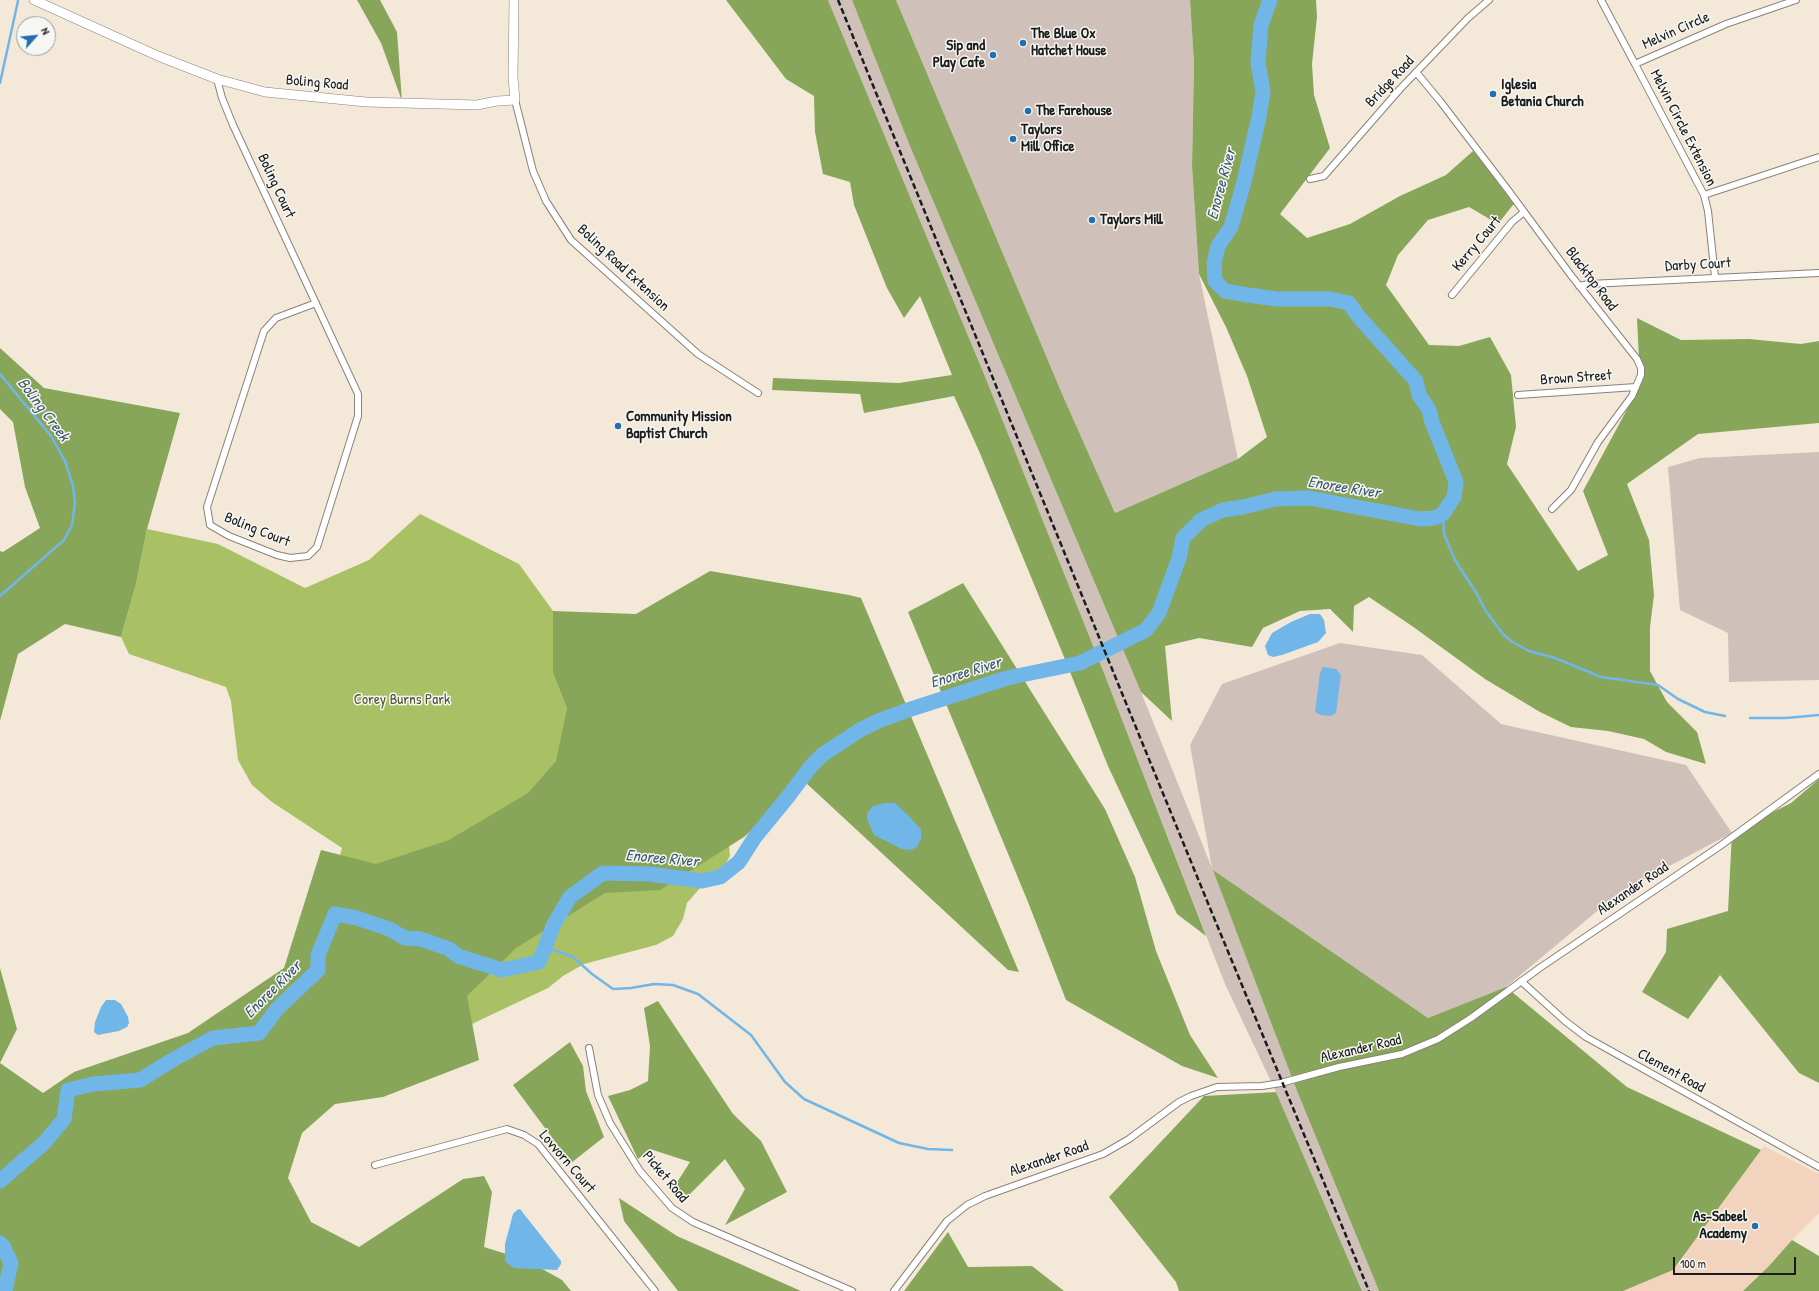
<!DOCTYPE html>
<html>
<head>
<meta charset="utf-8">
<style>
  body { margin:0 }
  #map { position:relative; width:1819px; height:1291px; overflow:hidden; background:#f4e9d8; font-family:"Patrick Hand",sans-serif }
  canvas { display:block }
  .north { position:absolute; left:16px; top:16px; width:40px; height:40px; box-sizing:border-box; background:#f6f6f2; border:1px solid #9f9f9c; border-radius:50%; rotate:63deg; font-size:11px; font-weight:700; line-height:16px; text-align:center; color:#1c1c1c }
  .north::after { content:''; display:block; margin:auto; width:14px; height:18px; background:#1f6fb2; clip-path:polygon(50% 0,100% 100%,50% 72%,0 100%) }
  .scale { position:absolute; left:1673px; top:1257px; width:123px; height:18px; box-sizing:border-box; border:2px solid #1c1c1c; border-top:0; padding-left:5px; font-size:12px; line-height:14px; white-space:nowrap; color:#1c1c1c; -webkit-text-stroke:3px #f6f6f2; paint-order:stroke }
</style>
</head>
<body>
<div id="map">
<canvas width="1819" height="1291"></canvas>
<div class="north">N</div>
<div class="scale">100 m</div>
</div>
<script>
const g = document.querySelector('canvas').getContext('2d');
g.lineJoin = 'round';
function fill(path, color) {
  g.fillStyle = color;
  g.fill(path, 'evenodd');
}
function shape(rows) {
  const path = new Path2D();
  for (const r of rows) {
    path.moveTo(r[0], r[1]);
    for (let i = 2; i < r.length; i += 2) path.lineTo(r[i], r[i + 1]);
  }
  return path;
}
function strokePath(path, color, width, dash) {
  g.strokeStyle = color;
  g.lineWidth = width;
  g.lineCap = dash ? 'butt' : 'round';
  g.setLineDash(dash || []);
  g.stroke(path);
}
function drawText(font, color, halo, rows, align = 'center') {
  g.font = font + ' "Patrick Hand",sans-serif';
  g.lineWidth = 3;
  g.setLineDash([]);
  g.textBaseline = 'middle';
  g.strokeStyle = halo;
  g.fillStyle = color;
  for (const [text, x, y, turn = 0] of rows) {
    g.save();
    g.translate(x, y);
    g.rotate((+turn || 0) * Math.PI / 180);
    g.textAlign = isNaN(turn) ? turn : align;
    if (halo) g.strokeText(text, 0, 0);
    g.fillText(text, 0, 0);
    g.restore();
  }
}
const built = shape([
  [1764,1146,1819,1174,1819,1213,1792,1240,1769,1266,1743,1291,1623,1291,1673,1270]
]);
const industrial = shape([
  [828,0,852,0,909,144,1141,692,1212,868,1190,745,1222,684,1340,643,1422,655,1501,724,1686,765,1732,833,1620,892,1506,987,1428,1018,1214,871,1297,1091,1379,1291,1362,1291,1276,1092,1225,984,1104,673,984,374],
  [896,0,1190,0,1194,64,1192,166,1199,274,1238,459,1115,513,1063,396],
  [1819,452,1819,680,1729,682,1728,633,1680,610,1668,467,1700,458]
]);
const green = shape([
  [420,514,519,564,553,611,553,673,567,709,787,798,778,809,744,825,728,837,730,856,719,875,700,888,687,903,683,919,673,936,656,945,584,964,563,976,548,988,476,1022,414,1058,0,1291,0,1229,247,1033,323,918,342,848,272,802,252,785,238,760,231,701,226,687,129,654,121,637,136,584,147,529,218,544,305,588,369,560]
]);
const forest = shape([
  [357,0,380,0,397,32,402,101,381,43],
  [726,0,828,0,984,374,1104,673,1206,936,1177,914,1108,766,1062,652,979,451,954,396,864,413,860,394,772,390,773,378,899,383,952,375,920,296,904,318,887,288,854,205,850,182,823,174,815,132,814,96,786,79],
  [852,0,896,0,1063,396,1115,513,1238,459,1267,437,1247,376,1226,327,1199,274,1192,166,1194,64,1190,0,1316,0,1317,17,1312,64,1314,95,1330,148,1280,214,1307,238,1350,224,1400,196,1446,175,1473,151,1516,201,1498,224,1469,207,1428,220,1398,255,1386,285,1429,345,1459,346,1490,337,1511,375,1516,427,1507,464,1578,571,1608,555,1583,491,1643,380,1639,360,1637,318,1681,340,1749,339,1801,344,1819,341,1819,423,1698,434,1627,484,1649,540,1654,595,1650,627,1650,671,1667,702,1697,732,1706,764,1666,752,1644,739,1608,731,1571,727,1540,712,1485,679,1412,626,1369,597,1354,606,1353,632,1330,609,1300,611,1263,628,1252,647,1199,638,1165,646,1172,721,1141,692,909,144],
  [0,348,44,388,180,413,147,529,136,584,121,637,65,624,18,654,0,721,0,551,3,552,40,528,25,487,13,422,0,409],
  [710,571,849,595,861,598,1019,972,1008,970,805,782,744,837,660,890,605,893,516,948,467,996,479,1060,383,1097,335,1104,302,1133,288,1178,311,1222,359,1247,463,1179,484,1176,492,1192,484,1247,526,1260,562,1280,571,1291,0,1291,0,968,17,1029,0,1063,43,1093,74,1072,188,1033,284,968,321,850,376,864,449,840,528,793,556,761,567,709,553,673,553,611,636,614],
  [963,583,1105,809,1135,877,1156,951,1190,1035,1218,1078,1182,1066,1066,1000,1028,902,908,612],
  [1819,779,1819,1083,1799,1073,1720,975,1688,1019,1642,992,1666,952,1667,929,1728,911,1732,833,1791,803],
  [1213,870,1428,1018,1506,987,1627,1087,1761,1150,1673,1270,1623,1291,1379,1291,1297,1091],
  [658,1001,733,1114,761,1141,787,1192,725,1225,745,1189,725,1159,688,1196,674,1187,690,1162,650,1149,638,1159,608,1096,630,1090,648,1081,650,1046,644,1008],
  [570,1042,583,1066,586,1091,604,1137,571,1163,513,1085],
  [1276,1092,1362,1291,1179,1291,1176,1282,1109,1197,1204,1096],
  [619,1198,677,1236,801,1291,678,1291,624,1221],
  [948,1232,968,1267,1032,1266,1064,1291,904,1291],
  [1792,1240,1819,1256,1819,1291,1743,1291,1769,1266]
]);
const water = shape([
  [1310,614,1320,614,1324,620,1326,633,1318,642,1282,655,1273,657,1268,655,1265,646,1272,633,1291,622],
  [1323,667,1336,669,1341,675,1336,713,1331,716,1321,715,1315,712,1320,673],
  [886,803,895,803,911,818,921,830,921,839,917,847,911,850,902,849,874,835,867,819,867,813,873,806],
  [106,1000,115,1000,121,1004,128,1017,129,1023,127,1027,119,1031,98,1035,94,1032,95,1022,101,1007],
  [520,1209,561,1261,561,1264,557,1270,514,1268,507,1263,505,1260,505,1244,513,1214,517,1210]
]);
const stream = shape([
  [0,83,18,1],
  [0,374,51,436,65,461,73,486,75,502,72,525,64,540,0,596],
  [1443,514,1444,534,1455,560,1477,594,1485,610,1503,634,1511,641,1529,651,1555,658,1601,677,1658,685,1678,699,1705,712,1725,716],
  [1750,718,1786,718,1819,715],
  [545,947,573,957,592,974,613,989,631,988,654,984,673,985,698,994,751,1035,785,1082,804,1099,899,1143,928,1149,952,1150]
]);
const river = shape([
  [0,1181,44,1143,64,1119,68,1090,93,1084,140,1080,174,1059,213,1038,259,1033,277,1009,318,970,318,955,335,914,357,918,389,929,405,938,421,939,449,949,458,956,502,970,539,962,554,924,570,897,603,873,649,874,702,881,720,877,739,862,755,837,787,798,811,766,822,755,860,730,878,721,908,710,1007,678,1080,663,1146,630,1159,613,1179,558,1183,538,1201,520,1223,510,1243,507,1275,499,1309,498,1420,519,1434,518,1443,514,1454,497,1456,482,1432,422,1429,410,1419,395,1416,381,1358,316,1349,303,1330,299,1277,299,1248,295,1225,291,1215,281,1214,264,1218,246,1231,227,1244,182,1259,117,1263,92,1258,63,1261,25,1270,0],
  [0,1243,3,1246,11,1263,5,1291]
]);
const street = shape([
  [1601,0,1635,64,1726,24,1796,0],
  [1635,64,1704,195,1708,211,1715,277],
  [1416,72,1440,101,1508,190,1570,274,1637,359,1641,368,1641,375,1632,396,1598,442,1571,490,1552,509],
  [217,79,222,98,233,125,358,394,358,416,317,547,308,556,290,558,277,555,229,536,210,525,207,507,264,331,276,318,316,303],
  [515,100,533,171,546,201,571,240,698,354,758,393],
  [1310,179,1324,176,1400,89,1468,18,1489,0],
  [1704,195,1819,157],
  [1579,286,1589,284,1819,273],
  [1452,295,1512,222,1524,212],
  [1518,395,1636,387],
  [1521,981,1565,1021,1586,1037,1819,1167],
  [589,1048,598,1095,610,1123,640,1171,672,1208,693,1222,852,1291],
  [375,1165,507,1129,524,1135,538,1144,655,1291],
  [894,1291,947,1221,967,1205,985,1196,1103,1154,1129,1139,1179,1102,1191,1096,1217,1087,1262,1086,1281,1083,1339,1067,1402,1054,1438,1039,1471,1018,1541,967,1720,846,1819,774]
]);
const secondary = shape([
  [34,0,158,56,217,79,265,92,366,102,477,105,497,101,515,100,513,78,514,0]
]);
const rail = shape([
  [838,0,1212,913,1369,1291]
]);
const markers = [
  [1023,43,4,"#1f6fb2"],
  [993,55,4,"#1f6fb2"],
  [1493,94,4,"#1f6fb2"],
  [1028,111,4,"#1f6fb2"],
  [1013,139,4,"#1f6fb2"],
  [1092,220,4,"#1f6fb2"],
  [618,426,4,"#1f6fb2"],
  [1755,1226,4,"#1f6fb2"]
];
const streetNames = [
  ["Melvin Circle",1676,31,-24],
  ["Bridge Road",1390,82,-47],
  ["Boling Road",317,83,5],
  ["Melvin Circle Extension",1683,128,63],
  ["Boling Court",276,186,65],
  ["Kerry Court",1477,244,-50],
  ["Darby Court",1698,265,-3],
  ["Boling Road Extension",623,268,43],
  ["Blacktop Road",1591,279,53],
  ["Brown Street",1576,378,-4],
  ["Boling Court",257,530,22],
  ["Alexander Road",1633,889,-34],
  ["Alexander Road",1361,1049,-13],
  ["Clement Road",1671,1071,29],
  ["Alexander Road",1049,1159,-19],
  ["Lovvorn Court",567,1162,49],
  ["Picket Road",665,1177,50]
];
const poiNames = [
  ["The Blue Ox",1031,34],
  ["Hatchet House",1031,51],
  ["Sip and",985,46,"right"],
  ["Play Cafe",985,63,"right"],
  ["Iglesia",1501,85],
  ["Betania Church",1501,102],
  ["The Farehouse",1036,111],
  ["Taylors",1021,130],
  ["Mill Office",1021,147],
  ["Taylors Mill",1100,220],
  ["Community Mission",626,417],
  ["Baptist Church",626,434],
  ["As-Sabeel",1747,1217,"right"],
  ["Academy",1747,1234,"right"]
];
const parkNames = [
  ["Corey Burns Park",402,700]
];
const waterNames = [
  ["Enoree River",1222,184,-75],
  ["Boling Creek",43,410,53],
  ["Enoree River",1344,488,9],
  ["Enoree River",966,673,-17],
  ["Enoree River",662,859,5],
  ["Enoree River",273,990,-45]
];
fill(built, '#f2d4be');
fill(industrial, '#cfc0ba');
fill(green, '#aac065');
fill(forest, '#87a65a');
fill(water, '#71b6e8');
strokePath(stream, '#71b6e8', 2.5);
strokePath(river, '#71b6e8', 15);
strokePath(street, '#88827a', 8);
strokePath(secondary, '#88827a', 10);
strokePath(street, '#fff', 6);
strokePath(secondary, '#fff', 9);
strokePath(rail, '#1c1c1c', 2.5, [6, 3]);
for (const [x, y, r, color] of markers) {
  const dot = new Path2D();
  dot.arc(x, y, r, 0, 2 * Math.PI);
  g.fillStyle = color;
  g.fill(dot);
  strokePath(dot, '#f6f6f2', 1.5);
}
drawText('15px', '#1c1c1c', '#f6f6f2', streetNames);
drawText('bold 15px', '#1c1c1c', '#f6f6f2', poiNames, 'left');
drawText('15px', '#4e5536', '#f6f6f2', parkNames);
drawText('italic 16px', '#3e5a6e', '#f6f6f2', waterNames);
</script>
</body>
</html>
